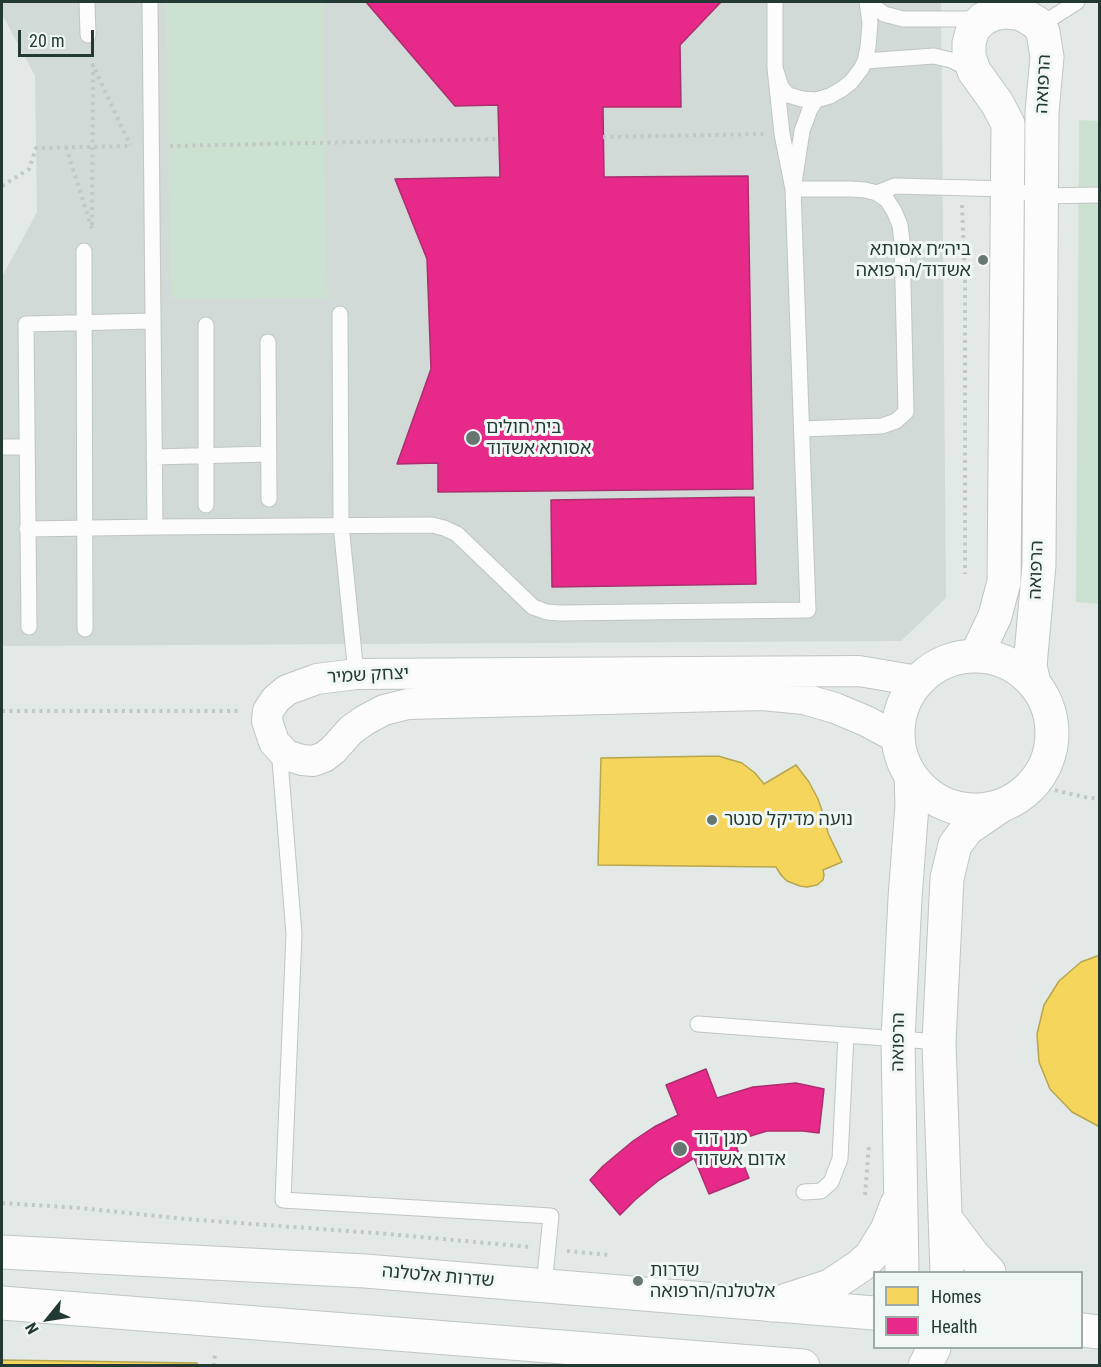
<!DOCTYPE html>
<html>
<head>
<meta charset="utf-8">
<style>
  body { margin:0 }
  #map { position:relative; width:1101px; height:1367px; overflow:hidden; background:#e3e9e6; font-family:"Roboto Condensed",sans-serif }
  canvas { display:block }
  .frame { position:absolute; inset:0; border:3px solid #223a33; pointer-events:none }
  .legend { position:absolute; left:873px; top:1271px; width:210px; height:78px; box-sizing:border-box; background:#f1f7f4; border:2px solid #9eaba7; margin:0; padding:8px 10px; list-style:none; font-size:18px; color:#223a33 }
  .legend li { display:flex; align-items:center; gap:12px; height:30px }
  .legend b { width:30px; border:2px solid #9eaba7 }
  .north { position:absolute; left:18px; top:1289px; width:60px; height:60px; -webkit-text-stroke:4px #f1f7f4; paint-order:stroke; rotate:240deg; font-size:16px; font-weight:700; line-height:24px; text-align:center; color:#223a33 }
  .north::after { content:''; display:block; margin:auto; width:21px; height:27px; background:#223a33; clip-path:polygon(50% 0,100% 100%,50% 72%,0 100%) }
  .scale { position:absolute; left:18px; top:30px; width:76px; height:27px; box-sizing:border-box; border:3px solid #223a33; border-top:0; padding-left:8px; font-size:18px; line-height:21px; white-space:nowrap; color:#223a33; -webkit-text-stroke:4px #f1f7f4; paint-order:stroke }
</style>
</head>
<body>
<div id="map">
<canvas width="1101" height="1367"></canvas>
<div class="frame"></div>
<ul class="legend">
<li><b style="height:16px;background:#f6d55c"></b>Homes</li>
<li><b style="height:16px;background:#e7298a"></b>Health</li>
</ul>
<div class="north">N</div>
<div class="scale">20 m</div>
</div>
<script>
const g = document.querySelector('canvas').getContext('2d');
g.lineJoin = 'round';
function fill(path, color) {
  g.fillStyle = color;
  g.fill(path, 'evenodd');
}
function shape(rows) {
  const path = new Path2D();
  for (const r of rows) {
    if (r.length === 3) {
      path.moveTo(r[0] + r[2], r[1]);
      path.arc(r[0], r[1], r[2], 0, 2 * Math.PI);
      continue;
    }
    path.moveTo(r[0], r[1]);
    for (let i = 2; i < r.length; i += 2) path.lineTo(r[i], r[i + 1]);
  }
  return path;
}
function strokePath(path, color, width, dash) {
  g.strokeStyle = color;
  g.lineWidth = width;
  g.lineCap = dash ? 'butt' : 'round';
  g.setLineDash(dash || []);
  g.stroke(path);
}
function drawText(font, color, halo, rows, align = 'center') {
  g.font = font + ' "Roboto Condensed","Noto Sans Hebrew",sans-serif';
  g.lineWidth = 6;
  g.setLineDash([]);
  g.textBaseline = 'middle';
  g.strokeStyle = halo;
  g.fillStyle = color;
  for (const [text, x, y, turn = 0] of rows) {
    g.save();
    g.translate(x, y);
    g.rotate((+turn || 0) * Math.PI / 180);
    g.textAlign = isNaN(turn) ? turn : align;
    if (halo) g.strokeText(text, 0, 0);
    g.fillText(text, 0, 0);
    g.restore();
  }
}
const built = shape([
  [2,2,941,2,946,598,901,641,2,646,2,277,37,212,35,76,2,14]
]);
const green = shape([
  [166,2,323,2,327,298,171,299],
  [1079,120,1099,121,1099,604,1076,602]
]);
const homes = shape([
  [718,756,742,763,755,773,764,784,796,765,809,782,818,799,824,816,828,833,842,862,823,870,824,875,823,880,817,885,807,887,800,886,787,881,781,875,776,867,598,865,601,758,718,756],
  [1100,955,1100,1127,1072,1112,1050,1089,1039,1062,1037,1034,1044,1005,1059,981,1081,962,1100,955],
  [2,1360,197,1363,197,1366,2,1366,2,1360]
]);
const health = shape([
  [366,2,721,2,680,45,681,107,603,107,604,177,748,176,753,489,438,492,438,463,397,464,431,369,427,259,395,179,500,177,498,105,455,106,366,2],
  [754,497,756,584,552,587,551,500,754,497],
  [706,1069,717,1098,753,1087,796,1083,824,1089,819,1133,803,1131,767,1131,734,1141,749,1178,709,1194,694,1158,659,1180,635,1200,620,1215,590,1180,603,1166,633,1141,654,1127,678,1115,666,1085,706,1069]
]);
const path = shape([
  [603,137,764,134],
  [170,146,499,139],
  [66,147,92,229,93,65,130,145],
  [2,186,29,169,36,148,132,146],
  [962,205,965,280,965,574],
  [2,711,241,711],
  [1033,785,1084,797,1100,799],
  [865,1195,869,1145],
  [2,1203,80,1208,186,1219,388,1234,530,1247],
  [567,1251,609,1255],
  [214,1366,215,1351]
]);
const service = shape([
  [87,2,88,35],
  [150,2,155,527,432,525,444,528,457,534,533,607,547,612,560,613,808,610,793,189,782,134,775,68],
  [775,2,775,68,781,87,788,95,802,99,816,100,830,96,842,89,851,82,861,69,865,61,868,47,870,23,867,2],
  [868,2,884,14,903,19,980,19],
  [1039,26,1077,2],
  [865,61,934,56,951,60,970,69],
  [877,193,895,186,1007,189,1041,196,1100,195],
  [84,251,85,629],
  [340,314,341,525,356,674],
  [206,325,206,505],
  [268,342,269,499],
  [802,429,882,426,896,421,906,412,902,242,900,225,894,211,887,200,877,193,865,190,850,189,793,189,802,131,810,109,816,100],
  [2,447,27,447],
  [154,457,269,454],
  [27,529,155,527],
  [29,627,26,324,153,321],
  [279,748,294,934,283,1200,551,1216,544,1286],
  [698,1024,939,1042],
  [804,1192,821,1191,831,1182,840,1159,846,1035]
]);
const minor = shape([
  [898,738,866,721,835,708,804,699,762,695,408,704,384,710,365,720,351,730,333,750,324,757,313,761,302,760,286,755,274,742,267,721,268,711,276,699,287,690,317,679,356,674,859,671,918,681]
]);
const tertiary = shape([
  [976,656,995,616,1004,582,1008,124,997,103,974,71,969,56,969,43,973,29,983,19,993,14,1004,12,1019,13,1027,17,1037,23,1043,32,1047,57,1042,112,1039,565,1030,666,1034,683],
  [975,733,77],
  [945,1218,973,1255,989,1272],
  [902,1272,898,1039,905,898,912,805,911,776],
  [947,1272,939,1042,947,878,955,845,967,829,999,807],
  [772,1305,830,1286,860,1266,871,1256,887,1230,897,1204],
  [925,1366,934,1348]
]);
const secondary = shape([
  [2,1252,365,1271,874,1313],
  [2,1303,803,1366],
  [1082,1330,1100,1332]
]);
const markers = [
  [983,260,6,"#667772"],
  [473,438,8,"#667772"],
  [712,820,6,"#667772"],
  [680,1149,8,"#667772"],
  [638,1281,6,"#667772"]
];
const streetNames = [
  ["הרפואה",1044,84,-87],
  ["הרפואה",1037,570,-88],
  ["יצחק שמיר",368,676,-3],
  ["הרפואה",899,1042,-89],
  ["שדרות אלטלנה",438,1277,5]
];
const poiNames = [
  ["ביה״ח אסותא",971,250,"right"],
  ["אשדוד/הרפואה",971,271,"right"],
  ["בית חולים",486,428],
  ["אסותא אשדוד",486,449],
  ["נועה מדיקל סנטר",724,820],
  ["מגן דוד",694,1139],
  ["אדום אשדוד",694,1160],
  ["שדרות",650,1271],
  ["אלטלנה/הרפואה",650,1292]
];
fill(built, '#d1dad6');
fill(green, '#cde1d3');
fill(homes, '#f6d55c');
strokePath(homes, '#b6a650', 1.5);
fill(health, '#e7298a');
strokePath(health, '#ac2e70', 1.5);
strokePath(service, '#c0c5c3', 17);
strokePath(minor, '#c0c5c3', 32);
strokePath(tertiary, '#c0c5c3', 35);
strokePath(secondary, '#bfc6c3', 35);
strokePath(path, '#c0c9c5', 4, [3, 4.5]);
strokePath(service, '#fbfcfb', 15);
strokePath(minor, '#fbfcfb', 30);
strokePath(tertiary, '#fbfcfb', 33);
strokePath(secondary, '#fbfcfb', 33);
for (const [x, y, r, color] of markers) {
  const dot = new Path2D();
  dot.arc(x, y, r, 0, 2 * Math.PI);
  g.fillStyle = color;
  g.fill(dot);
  strokePath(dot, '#f1f7f4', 2);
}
drawText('18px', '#223a33', '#f1f7f4', streetNames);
drawText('18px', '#223a33', '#f1f7f4', poiNames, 'left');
</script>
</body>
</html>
